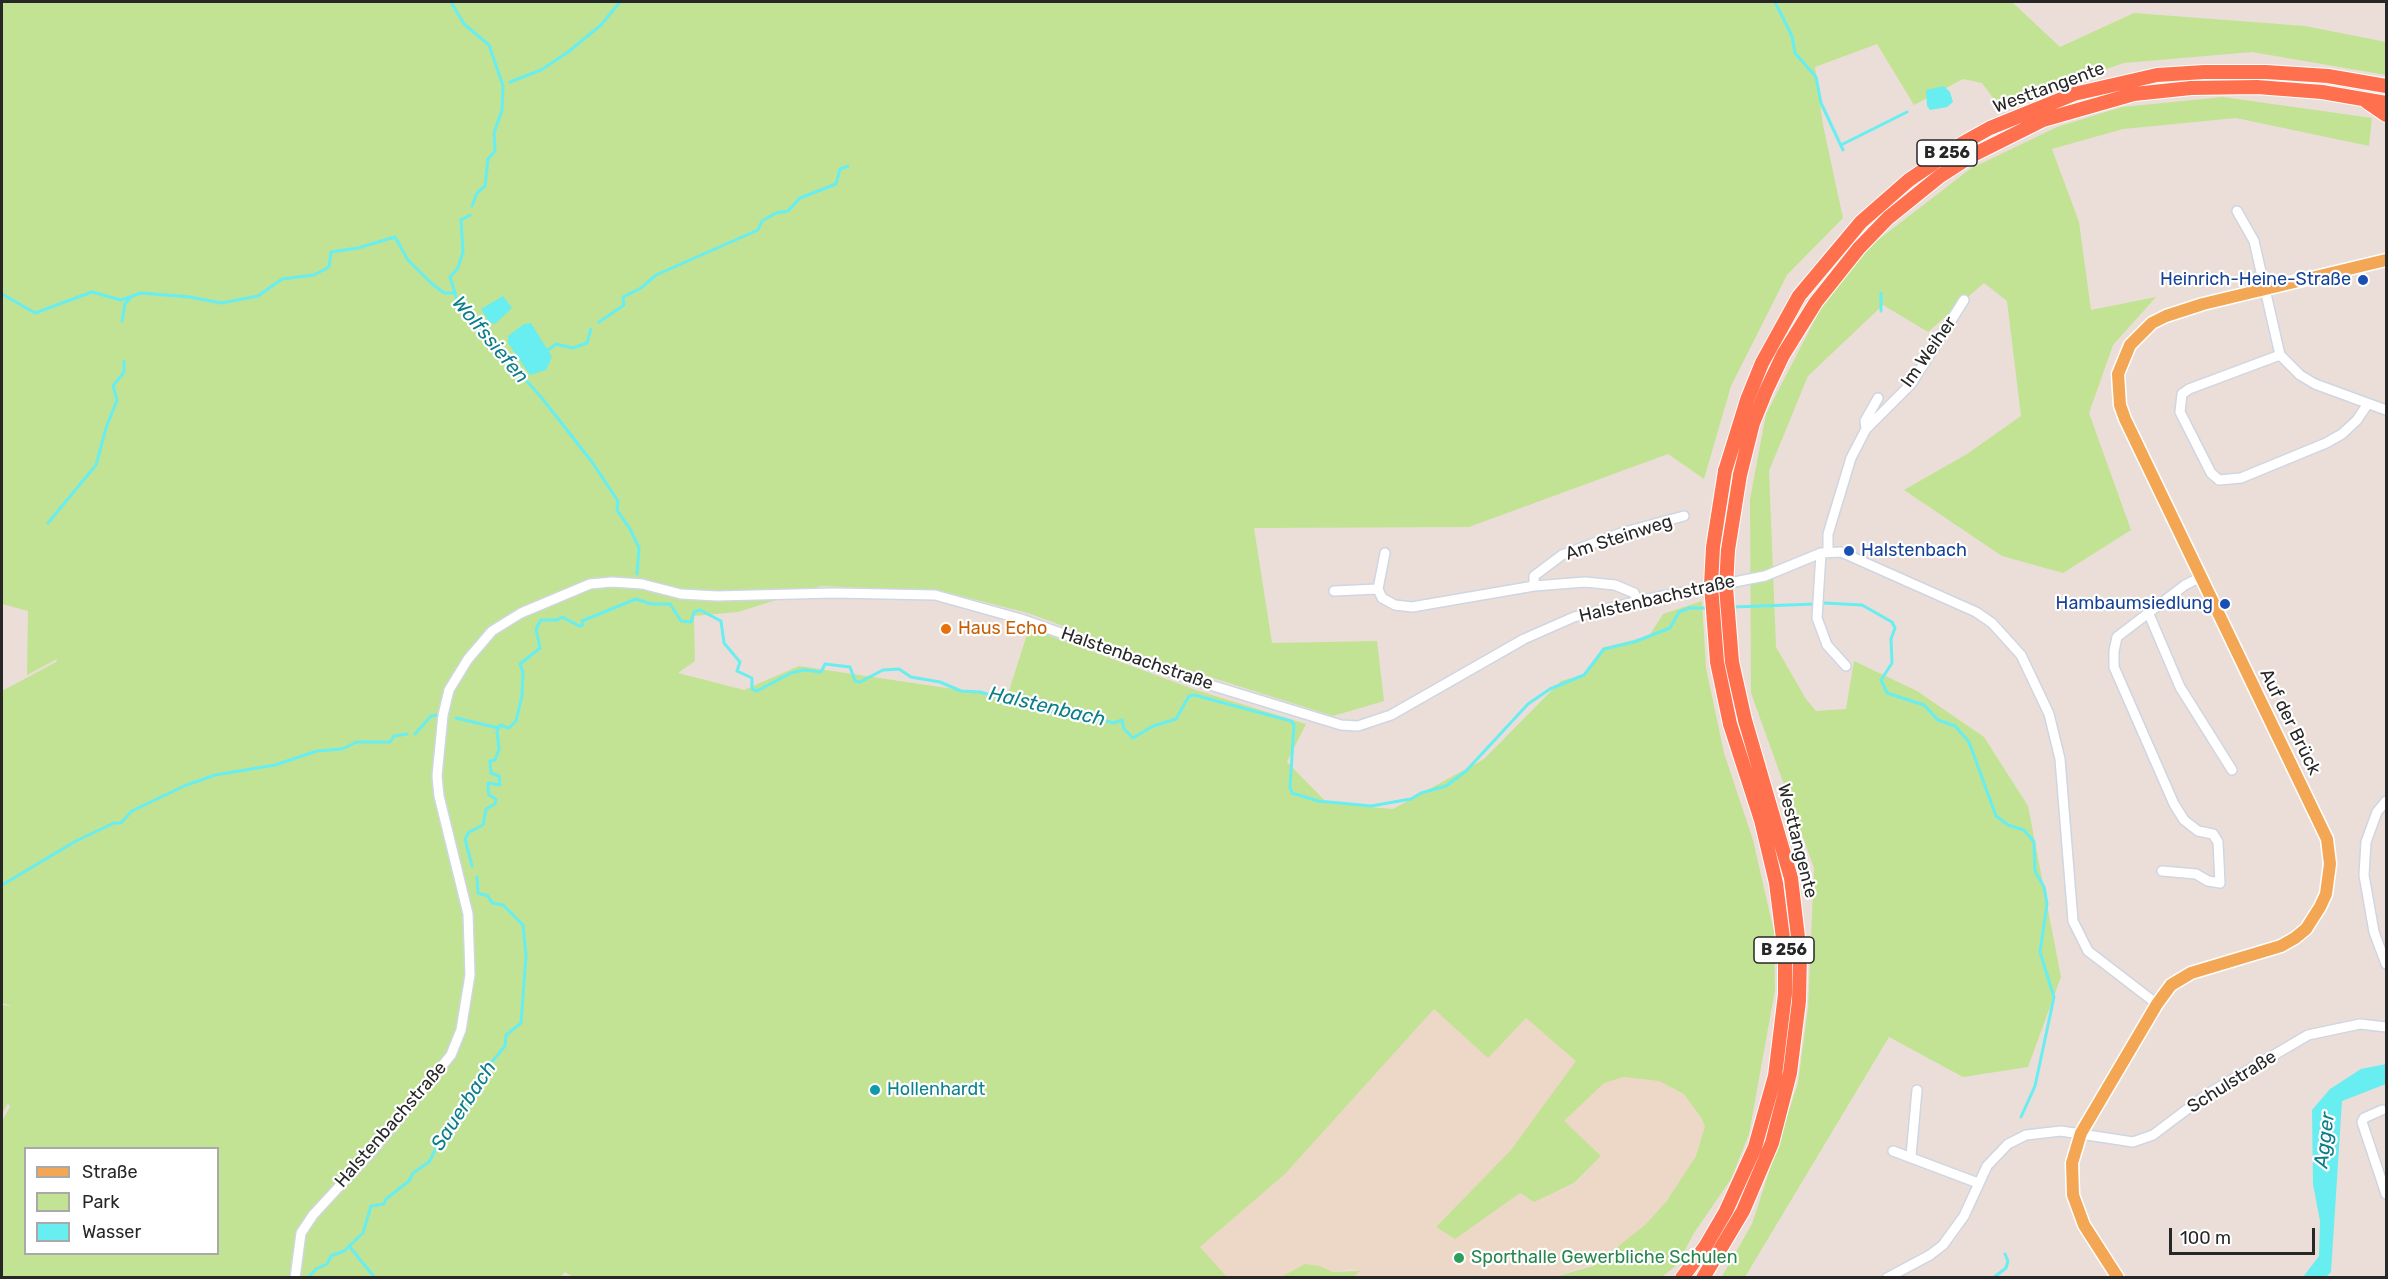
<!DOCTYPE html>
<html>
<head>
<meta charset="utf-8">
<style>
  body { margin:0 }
  #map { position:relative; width:2388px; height:1279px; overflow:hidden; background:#ebded8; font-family:Rubik,sans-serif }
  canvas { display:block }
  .frame { position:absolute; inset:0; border:3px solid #272727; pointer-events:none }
  .legend { position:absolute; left:24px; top:1147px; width:195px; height:108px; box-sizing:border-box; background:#fff; border:2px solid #a9a9a9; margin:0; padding:8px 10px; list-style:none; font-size:18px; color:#272727 }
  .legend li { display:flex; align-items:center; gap:12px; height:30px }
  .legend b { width:30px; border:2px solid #a9a9a9 }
  .scale { position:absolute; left:2169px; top:1228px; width:146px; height:27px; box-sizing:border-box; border:3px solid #272727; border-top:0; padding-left:8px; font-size:18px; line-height:21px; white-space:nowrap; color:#272727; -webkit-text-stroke:4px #fff; paint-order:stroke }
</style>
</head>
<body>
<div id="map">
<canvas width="2388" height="1279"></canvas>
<div class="frame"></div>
<ul class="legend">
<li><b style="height:8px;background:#f3a755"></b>Straße</li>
<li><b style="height:16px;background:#c2e393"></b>Park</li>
<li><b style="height:16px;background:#68edf0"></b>Wasser</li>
</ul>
<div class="scale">100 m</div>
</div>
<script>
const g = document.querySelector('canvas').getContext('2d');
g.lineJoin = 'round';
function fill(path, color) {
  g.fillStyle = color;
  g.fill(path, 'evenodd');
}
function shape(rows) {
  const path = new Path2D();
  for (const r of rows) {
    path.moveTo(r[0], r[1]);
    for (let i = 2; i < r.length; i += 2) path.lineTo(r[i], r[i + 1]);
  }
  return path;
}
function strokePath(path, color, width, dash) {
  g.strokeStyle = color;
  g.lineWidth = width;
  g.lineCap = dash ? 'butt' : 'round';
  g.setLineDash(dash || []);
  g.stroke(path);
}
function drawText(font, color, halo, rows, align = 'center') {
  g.font = font + ' Rubik,sans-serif';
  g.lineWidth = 4.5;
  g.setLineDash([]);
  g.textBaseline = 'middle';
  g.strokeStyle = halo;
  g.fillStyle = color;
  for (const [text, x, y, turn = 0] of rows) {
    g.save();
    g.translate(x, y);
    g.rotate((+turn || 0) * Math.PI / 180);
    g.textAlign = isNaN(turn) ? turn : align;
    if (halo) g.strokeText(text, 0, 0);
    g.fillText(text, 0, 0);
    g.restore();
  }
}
const education = shape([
  [1434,1009,1488,1057,1526,1018,1577,1061,1511,1150,1436,1227,1455,1238,1520,1193,1534,1201,1574,1184,1601,1156,1563,1121,1604,1083,1624,1077,1659,1081,1684,1094,1705,1126,1696,1156,1666,1202,1645,1225,1593,1266,1587,1266,1554,1277,1353,1277,1359,1271,1350,1269,1333,1272,1320,1266,1305,1264,1281,1277,1227,1277,1200,1247,1285,1174]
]);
const green = shape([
  [2,2,2012,2,2060,47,2134,13,2305,26,2386,42,2386,75,2252,52,2124,63,1999,106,1982,83,1963,79,1914,105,1877,44,1815,67,1823,125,1843,218,1787,275,1731,386,1704,479,1668,454,1469,527,1254,528,1272,643,1377,641,1384,701,1333,716,1147,657,1028,613,941,591,821,586,738,612,694,616,695,661,678,673,744,690,799,666,1007,697,1029,628,1196,690,1306,724,1287,762,1327,803,1393,809,1484,759,1561,681,1586,674,1602,648,1649,636,1663,614,1702,601,1706,668,1724,753,1753,840,1774,932,1775,990,1749,1134,1731,1179,1694,1233,1677,1265,1662,1277,1554,1277,1593,1266,1645,1225,1666,1202,1696,1156,1705,1126,1701,1118,1684,1094,1659,1081,1624,1077,1604,1083,1564,1121,1601,1156,1574,1183,1534,1202,1520,1193,1455,1239,1436,1227,1511,1150,1576,1061,1526,1018,1488,1058,1434,1009,1285,1174,1200,1247,1227,1277,574,1278,565,1272,560,1278,2,1277,2,1121,10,1107,8,1103,2,1114,2,1005,12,1006,2,1003,2,691,56,662,57,659,27,675,28,611,2,604],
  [26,1148,218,1148,218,1254,26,1254],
  [2223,97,2372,118,2369,146,2236,118,2123,129,2052,149,2079,222,2091,310,2156,297,2113,345,2089,413,2131,530,2063,573,2002,556,1904,490,1967,454,2021,416,2007,301,1984,283,1928,332,1883,305,1808,376,1769,471,1776,647,1806,699,1816,711,1846,709,1854,661,1917,691,1984,737,2028,806,2061,977,2028,1067,1963,1077,1889,1037,1745,1277,1721,1278,1752,1224,1798,1083,1808,1008,1814,868,1751,693,1750,499,1766,414,1820,310,1865,250,1970,169,2057,127,2122,107],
  [1305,1264,1320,1266,1333,1272,1360,1271,1353,1277,1281,1277]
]);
const water = shape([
  [1944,86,1950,92,1953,102,1947,107,1930,110,1927,106,1926,90],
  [503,296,512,308,495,324,489,322,481,309],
  [531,323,552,357,546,370,530,375,508,343,508,336,524,324],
  [2386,1064,2386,1084,2342,1101,2331,1272,2326,1277,2303,1277,2319,1256,2320,1221,2313,1184,2312,1110,2330,1089,2361,1069]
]);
const stream = shape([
  [451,2,464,24,489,45,503,86,502,110,494,133,495,151,488,159,485,186,477,193,472,206],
  [1775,2,1792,36,1795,53,1816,77,1821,103,1843,150],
  [510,82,541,70,568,52,601,25,620,2],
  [1841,145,1907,112],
  [455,293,450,277,458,268,463,252,461,220,470,215],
  [1881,293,1881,311],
  [2,294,35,313,92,292,121,300,141,293,190,297,221,303,258,296,282,279,314,275,329,267,331,252,358,248,395,237,408,260,430,282,444,293,455,293,457,303,541,397,592,462,618,501,617,510,630,529,639,548,637,574],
  [122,321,125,304,130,298],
  [599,322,624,305,623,297,641,288,656,275,758,230,762,221,776,213,788,211,800,198,836,184,840,169,848,166],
  [548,350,556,344,573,348,587,343,591,329],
  [48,523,96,465,106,428,117,400,113,386,124,372,124,361],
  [636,599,651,604,670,604,681,621,691,622,694,612,700,610,721,621,724,643,740,662,737,671,752,678,752,689,757,691,791,673,804,670,821,672,825,664,850,667,855,681,860,682,883,670,899,669,911,677,940,682,961,691,980,692,1068,716,1084,715,1114,723,1122,720,1124,729,1133,738,1153,726,1176,719,1189,696,1194,695,1291,721,1294,725,1290,787,1292,793,1318,801,1371,806,1411,799,1421,793,1446,786,1466,771,1528,704,1550,689,1584,675,1604,649,1634,642,1670,628,1679,612,1689,608,1708,608],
  [1824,603,1862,605,1892,622,1895,628,1891,639,1892,663,1881,680,1887,693,1924,705,1938,720,1955,726,1969,742,1996,816,2008,825,2024,830,2034,842,2035,871,2044,887,2047,904,2040,952,2054,997,2035,1086,2021,1117],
  [1733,607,1816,604],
  [456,718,498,728],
  [415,734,431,716,438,715],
  [472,866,465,839,469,832,483,825,486,809,495,804,496,799,489,795,488,787,488,783,500,785,499,776,491,773,490,761,495,760,499,749,497,731,500,725,509,728,516,721,522,696,523,672,520,664,540,648,536,629,541,620,557,620,562,617,579,626,583,625,582,621,636,599],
  [2,885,76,841,114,823,121,823,132,811,184,786,215,775,275,765,317,751,342,749,357,742,390,742,394,736,407,734],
  [349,1246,375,1278],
  [308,1278,316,1269,327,1264,331,1256,344,1251,363,1233,371,1206,384,1204,386,1199,409,1181,413,1173,429,1162,445,1131,468,1106,472,1090,478,1088,486,1079,490,1064,505,1046,506,1035,521,1023,526,956,523,925,503,905,492,903,488,896,478,893,477,877],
  [1993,1278,2006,1268,2008,1261,2005,1254]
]);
const minor = shape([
  [2237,211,2254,241,2280,355,2300,375,2315,384,2386,410],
  [2280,355,2189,389,2182,394,2180,412,2211,473,2219,480,2241,478,2326,443,2342,434,2357,420,2367,405],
  [1866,429,1865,421,1878,398],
  [1828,551,1828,534,1851,458,1866,429,1911,384,1964,300],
  [1821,553,1817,618,1827,645,1846,666],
  [1534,586,1534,576,1562,555,1621,533,1684,516],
  [1378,589,1385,553],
  [1334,591,1378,589,1382,598,1395,605,1412,607,1534,586,1585,582,1615,585,1634,593,1638,601],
  [2148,612,2180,687,2232,770],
  [2386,801,2377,812,2366,842,2364,875,2374,932,2386,964],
  [2162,871,2196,874,2208,881,2220,883,2218,842,2213,834,2198,831,2184,820,2174,804,2114,667,2114,651,2117,637,2185,585,2201,577],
  [2382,1110,2364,1118,2362,1122,2386,1194],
  [1893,1151,1978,1183],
  [1911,1156,1917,1090],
  [295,1278,301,1233,313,1215,372,1151,451,1055,461,1030,470,975,468,914,439,796,437,776,443,715,449,690,468,659,492,631,521,613,590,584,612,582,642,584,681,594,717,596,833,593,935,595,1021,619,1194,680,1341,725,1358,726,1391,715,1524,639,1574,617,1638,601,1765,576,1821,553,1841,552,1976,612,1992,623,2021,655,2049,714,2060,759,2073,921,2088,951,2157,1004],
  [1887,1278,1930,1255,1943,1245,1964,1216,1987,1166,2008,1144,2026,1135,2061,1131,2133,1142,2153,1135,2206,1095,2308,1035,2360,1024,2386,1027]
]);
const major = shape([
  [2118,1278,2084,1225,2073,1195,2072,1163,2081,1133,2157,1004,2171,985,2191,973,2281,946,2295,938,2306,929,2320,907,2326,894,2330,864,2327,839,2125,419,2120,405,2118,374,2130,345,2152,323,2166,316,2203,304,2386,260]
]);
const highway = shape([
  [2367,102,2386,115],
  [1725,471,1747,400,1762,363,1799,296,1861,222,1909,180,1963,143,1990,128,2074,94,2157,75,2204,72,2266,72,2328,76,2386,86],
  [1740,475,1753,423,1766,391,1783,355,1816,302,1859,248,1888,218,1940,176,1971,156,2043,120,2134,94,2191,88,2257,87,2322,92,2386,103],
  [1682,1278,1705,1247,1726,1211,1755,1147,1775,1076,1785,994,1785,954,1776,883,1761,820,1730,724],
  [1703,1278,1743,1211,1772,1143,1790,1073,1799,1001,1800,954,1791,878,1745,720]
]);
const highwayBridge = shape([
  [1725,471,1713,547,1711,585,1717,662,1730,724],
  [1740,475,1728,550,1726,587,1732,662,1745,720]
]);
const markers = [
  [2363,280,6,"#1a4fb4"],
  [1849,551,6,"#1a4fb4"],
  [2225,604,6,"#1a4fb4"],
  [946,629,6,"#e8710a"],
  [875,1090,6,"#0f9aa8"],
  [1459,1258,6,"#2e9e5b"]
];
const shields = [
  [1947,153,60],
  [1784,950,60]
];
const shieldNames = [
  ["B 256",1947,153],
  ["B 256",1784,950]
];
const streetNames = [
  ["Westtangente",2049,88,-20],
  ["Im Weiher",1929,352,-55],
  ["Am Steinweg",1619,538,-18],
  ["Halstenbachstraße",1657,599,-13],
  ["Halstenbachstraße",1137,659,19],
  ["Auf der Brück",2290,722,64],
  ["Westtangente",1797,841,76],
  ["Schulstraße",2232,1082,-32],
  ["Halstenbachstraße",391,1125,-49]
];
const transitNames = [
  ["Heinrich-Heine-Straße",2351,280],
  ["Halstenbach",1861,551,"left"],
  ["Hambaumsiedlung",2213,604]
];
const foodNames = [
  ["Haus Echo",958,629]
];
const cultureNames = [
  ["Hollenhardt",887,1090]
];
const leisureNames = [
  ["Sporthalle Gewerbliche Schulen",1471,1258]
];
const waterNames = [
  ["Wolfssiefen",490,340,50],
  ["Halstenbach",1047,707,13],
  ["Sauerbach",464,1106,-57],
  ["Agger",2325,1140,-83]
];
fill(education, '#edd7c7');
fill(green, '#c2e393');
fill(water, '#68edf0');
strokePath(stream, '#68edf0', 3);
strokePath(minor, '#ced6e1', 12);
strokePath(major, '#fff', 15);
strokePath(highway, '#fff', 16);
strokePath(minor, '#fff', 9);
strokePath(major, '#f3a755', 12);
strokePath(highway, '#ff704f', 14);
strokePath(highwayBridge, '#fff', 16, []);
strokePath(highwayBridge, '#ff704f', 14);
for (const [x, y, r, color] of markers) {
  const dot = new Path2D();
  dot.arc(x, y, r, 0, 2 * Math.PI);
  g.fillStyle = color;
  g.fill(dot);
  strokePath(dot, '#fff', 2);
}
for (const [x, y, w] of shields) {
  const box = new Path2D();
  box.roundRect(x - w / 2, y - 13, w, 26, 4.5);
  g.fillStyle = '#fff';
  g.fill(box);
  strokePath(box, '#272727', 1.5);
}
drawText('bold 16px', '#272727', null, shieldNames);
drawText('18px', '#272727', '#fff', streetNames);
drawText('18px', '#164399', '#fff', transitNames, 'right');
drawText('18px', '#c56008', '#fff', foodNames, 'left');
drawText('18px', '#0d838f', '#fff', cultureNames, 'left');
drawText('18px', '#27864d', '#fff', leisureNames, 'left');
drawText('italic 20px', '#0c7e8a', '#fff', waterNames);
</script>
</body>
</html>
